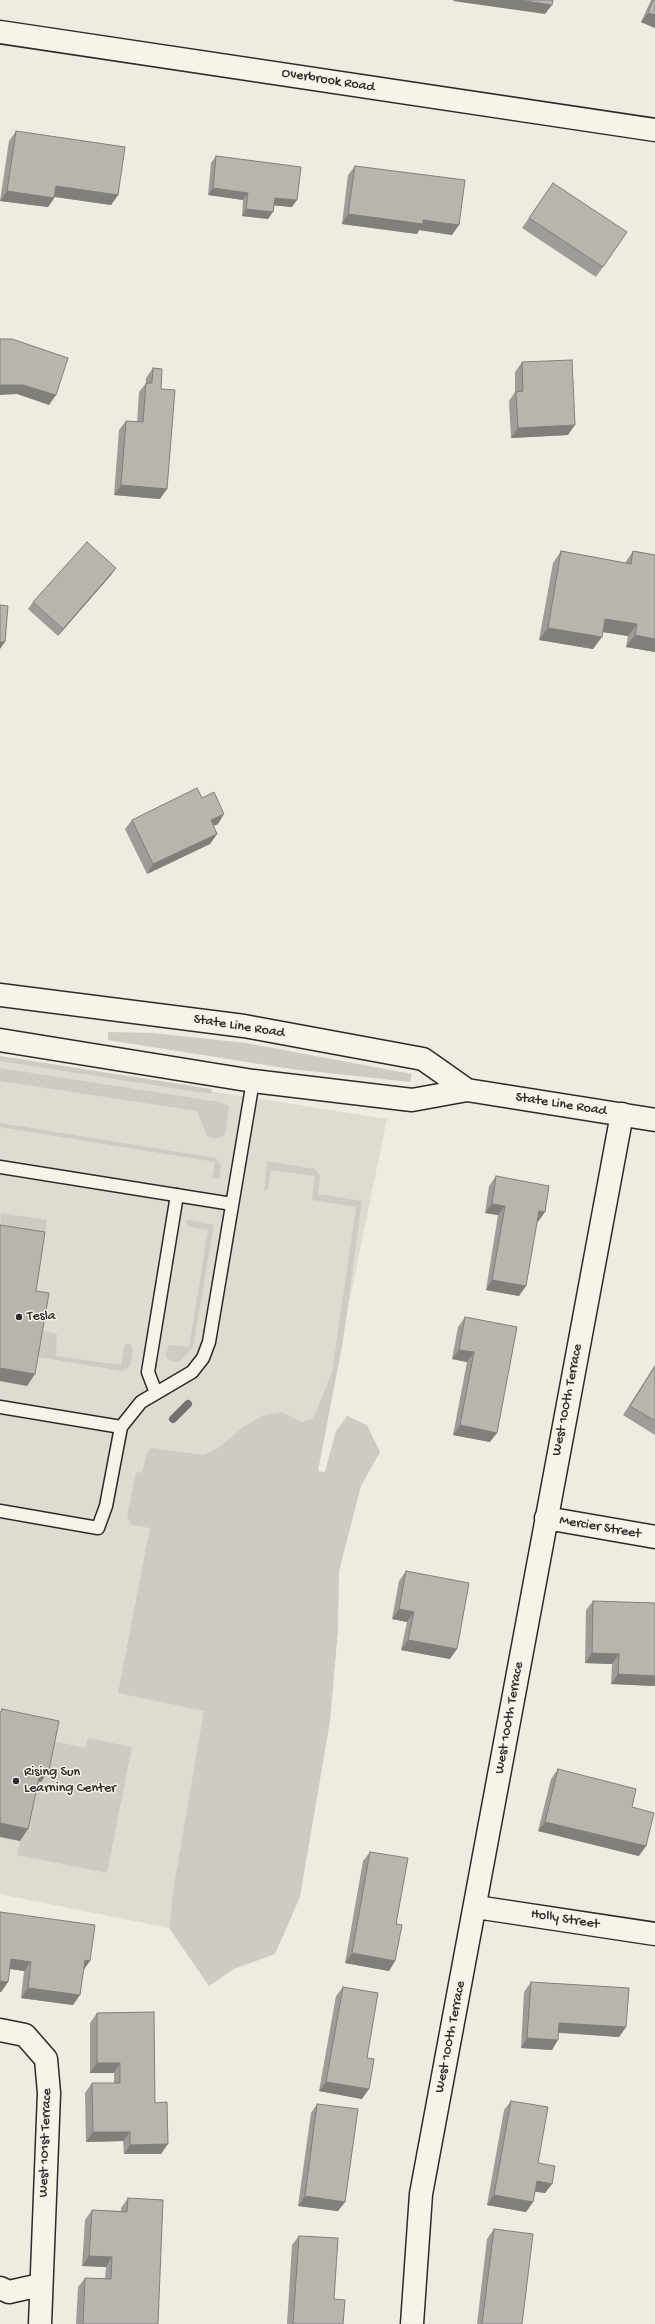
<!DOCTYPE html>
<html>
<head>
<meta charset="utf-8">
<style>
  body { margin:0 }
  canvas { display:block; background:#efebe0 }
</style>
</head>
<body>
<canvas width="655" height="2324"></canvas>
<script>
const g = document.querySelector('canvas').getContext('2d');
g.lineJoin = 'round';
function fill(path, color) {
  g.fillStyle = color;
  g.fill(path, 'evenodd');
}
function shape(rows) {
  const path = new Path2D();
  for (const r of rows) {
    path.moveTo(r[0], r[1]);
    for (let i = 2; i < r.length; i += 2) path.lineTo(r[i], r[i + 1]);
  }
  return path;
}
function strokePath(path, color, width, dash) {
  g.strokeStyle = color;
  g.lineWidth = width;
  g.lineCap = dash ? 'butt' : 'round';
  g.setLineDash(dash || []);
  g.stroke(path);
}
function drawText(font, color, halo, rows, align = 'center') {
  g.font = font + ' "Gochi Hand",sans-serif';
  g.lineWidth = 3;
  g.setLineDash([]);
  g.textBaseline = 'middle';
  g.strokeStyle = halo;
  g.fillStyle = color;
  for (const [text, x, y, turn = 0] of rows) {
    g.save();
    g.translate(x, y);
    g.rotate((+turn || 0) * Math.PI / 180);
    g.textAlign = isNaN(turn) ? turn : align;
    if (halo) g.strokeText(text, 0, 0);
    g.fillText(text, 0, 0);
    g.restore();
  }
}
const built = shape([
  [0,1058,387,1119,314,1473,239,1577,169,1928,0,1894]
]);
const green = shape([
  [108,1032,153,1033,246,1043,412,1074,410,1082,291,1069,108,1040],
  [0,1056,212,1089,211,1094,0,1061],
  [0,1068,219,1102,229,1106,225,1135,216,1139,207,1136,197,1111,0,1081],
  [0,1123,215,1158,221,1165,219,1179,212,1178,215,1162,0,1127],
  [267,1161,315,1169,320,1175,318,1194,362,1201,343,1341,318,1471,325,1472,336,1431,347,1416,367,1425,380,1452,361,1486,339,1571,338,1630,330,1721,300,1897,275,1954,234,1969,209,1986,169,1928,174,1885,204,1711,118,1693,150,1528,131,1525,127,1517,136,1472,142,1473,146,1456,151,1448,204,1455,218,1448,242,1428,262,1416,281,1412,302,1422,313,1419,332,1373,356,1207,313,1200,312,1199,315,1176,271,1170,268,1189,264,1192],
  [1,1213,47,1220,41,1260,34,1259,0,1239],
  [189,1220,214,1225,193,1347,180,1361,173,1362,166,1357,168,1345,189,1347,208,1230,190,1227,185,1222],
  [37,1329,57,1334,56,1356,121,1365,125,1344,130,1344,133,1348,131,1364,127,1369,122,1371,32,1356],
  [88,1738,132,1747,107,1873,17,1855,32,1781,49,1740,85,1748]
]);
const stream = shape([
  [173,1419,188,1404]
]);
const service = shape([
  [0,1167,232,1204],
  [156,1393,148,1372,177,1195],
  [0,1407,121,1427],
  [0,1511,98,1528,106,1506,121,1427,141,1402,192,1372,203,1358,209,1342,253,1081]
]);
const minor = shape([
  [0,32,655,130],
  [546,1518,655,1537],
  [476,1907,655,1934],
  [0,2030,25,2035,46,2059,49,2093,40,2324],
  [0,2288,9,2292,40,2285],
  [412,2324,421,2194,622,1114]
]);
const secondary = shape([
  [0,995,244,1026,423,1059,467,1090],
  [0,1040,253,1081,412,1100,467,1090,655,1120]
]);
const wall = shape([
  [651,0,655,0,655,28,641,22],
  [16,131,118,195,111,205,55,197,48,207,0,201,9,141],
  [216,156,292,207,274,205,268,219,242,216,243,200,208,195,211,163],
  [355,166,452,235,419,230,417,234,342,224,348,175],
  [553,183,603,267,596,277,522,228],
  [522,362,568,435,511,438,509,401,515,392,515,372],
  [153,368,161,389,160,499,114,495,119,430,126,421,137,422,139,392,146,383,146,378],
  [561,551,625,563,633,551,655,555,655,652,626,647,628,636,603,632,593,649,539,640,553,563],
  [116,568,111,575,58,636,28,609,33,602],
  [202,798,218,824,213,826,217,834,210,844,147,874,125,829,132,820],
  [496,1176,538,1222,537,1221,519,1296,486,1290,498,1215,485,1213,489,1186],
  [465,1317,517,1327,490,1442,453,1435,467,1362,452,1359,458,1327],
  [655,1365,655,1435,623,1415],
  [406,1571,450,1659,401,1650,407,1622,392,1619,399,1581],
  [593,1601,655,1686,611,1684,612,1664,585,1663,586,1610],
  [558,1769,632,1807,639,1856,538,1831,551,1779],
  [370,1852,396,1924,395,1961,389,1971,345,1963,363,1861],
  [0,1912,84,1969,73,2005,21,1998,24,1971,10,1969,8,1982,1,1992,0,1992],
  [531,1982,626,2027,619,2037,559,2033,552,2050,521,2048,524,1992],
  [343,1987,367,2058,362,2099,319,2091,336,1996],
  [97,2013,155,2103,161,2154,124,2154,123,2141,86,2142,85,2093,92,2083,114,2083,114,2073,90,2073,90,2023],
  [511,2101,538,2163,552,2184,545,2193,535,2191,533,2202,526,2212,487,2205,504,2110],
  [317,2104,345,2202,338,2211,298,2206,311,2113],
  [128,2198,158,2324,76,2324,78,2287,85,2278,105,2278,106,2267,82,2266,85,2220,92,2210,121,2211,121,2208],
  [494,2229,522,2324,477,2324,487,2239],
  [299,2236,334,2299,343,2324,287,2324,292,2245]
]);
const shadedWall = shape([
  [454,0,519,0,552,5,545,14,453,1],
  [648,13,655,15,655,28,641,22],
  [56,186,118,195,111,205,49,196],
  [213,188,248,193,243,200,208,195],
  [7,191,54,198,48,207,0,201],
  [275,198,297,200,292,207,270,205],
  [246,209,273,212,268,219,242,216],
  [348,214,423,220,459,225,452,235,419,230,417,234,342,224],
  [0,385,23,385,56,395,49,405,17,394,0,395],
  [575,425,568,435,511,438,518,428],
  [121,485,167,489,160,499,114,495],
  [116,568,111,575,58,636,63,629],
  [605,619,637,624,628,636,596,631],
  [548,628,602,637,593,649,539,640],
  [635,635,655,639,655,652,626,647],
  [0,642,5,642,0,649],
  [224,814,218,824,204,830,211,820],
  [217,834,210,844,147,874,153,864],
  [492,1204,505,1206,498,1215,485,1213],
  [539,1211,545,1212,538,1222,532,1221],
  [492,1280,526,1286,519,1296,486,1290],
  [459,1350,474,1352,467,1362,452,1359],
  [0,1368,35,1374,27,1386,0,1381],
  [460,1425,497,1433,490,1442,453,1435],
  [399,1609,414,1612,407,1622,392,1619],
  [408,1640,457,1649,450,1659,401,1650],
  [592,1653,619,1654,612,1664,585,1663],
  [618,1674,655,1676,655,1686,611,1684],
  [41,1769,49,1770,41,1782,32,1781],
  [545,1822,646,1846,639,1856,538,1831],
  [0,1823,28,1829,20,1841,0,1837],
  [352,1953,395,1961,389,1971,345,1963],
  [11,1959,31,1962,24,1971,4,1968],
  [85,1960,90,1961,83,1971],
  [0,1981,8,1982,1,1992,0,1992],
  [28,1988,80,1995,73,2005,21,1998],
  [559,2023,626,2027,619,2037,553,2032],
  [527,2038,558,2040,552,2050,521,2048],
  [97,2063,120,2063,114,2073,90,2073],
  [326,2082,369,2089,362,2099,319,2091],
  [93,2132,130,2132,123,2141,86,2142],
  [168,2144,161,2154,124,2154,130,2145],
  [537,2181,552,2184,545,2193,530,2191],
  [494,2195,533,2202,526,2212,487,2205],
  [305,2196,345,2202,338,2211,298,2206],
  [89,2256,112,2257,106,2267,82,2266]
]);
const building = shape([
  [519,0,553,0,552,5,519,0],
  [653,0,655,0,655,15,648,13,653,0],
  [16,131,125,147,118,195,56,186,54,198,7,191,16,131],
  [216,156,301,167,297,200,275,198,273,212,246,209,248,193,213,188,216,156],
  [355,166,465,180,459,225,423,220,423,224,348,214,355,166],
  [553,183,627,232,603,267,529,218,553,183],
  [0,339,12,339,68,358,56,395,23,385,0,385,0,339],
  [572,360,575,425,518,428,516,392,523,391,522,362,572,360],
  [153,368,162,369,161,389,175,390,167,489,121,485,126,421,143,422,146,383,152,383,153,368],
  [87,542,116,568,63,629,33,602,87,542],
  [561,551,631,564,633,551,655,555,655,639,635,635,637,624,605,619,602,637,548,628,561,551],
  [0,605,8,606,5,642,0,642,0,605],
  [197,788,202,798,214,792,224,814,211,820,217,834,153,864,132,820,197,788],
  [496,1176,549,1186,545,1212,539,1211,526,1286,492,1280,505,1206,492,1204,496,1176],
  [0,1225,45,1232,36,1291,49,1293,35,1374,0,1368,0,1225],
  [465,1317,517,1327,497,1433,460,1425,474,1352,459,1350,465,1317],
  [655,1366,655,1421,630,1406,655,1366],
  [406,1571,469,1583,457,1649,408,1640,414,1612,399,1609,406,1571],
  [593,1601,655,1603,655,1676,618,1674,619,1654,592,1653,593,1601],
  [2,1709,59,1721,49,1770,41,1769,28,1829,0,1823,0,1712,1,1712,2,1709],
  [558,1769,636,1789,632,1807,654,1813,646,1846,545,1822,558,1769],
  [370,1852,408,1858,396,1924,402,1925,395,1961,352,1953,370,1852],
  [0,1912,95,1925,90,1961,85,1960,80,1995,28,1988,31,1962,11,1959,8,1982,0,1981,0,1912],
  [531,1982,629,1988,626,2027,559,2023,558,2040,527,2038,531,1982],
  [343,1987,378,1993,367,2058,374,2059,369,2089,326,2082,343,1987],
  [154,2012,155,2103,167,2102,168,2144,130,2145,130,2132,93,2132,92,2083,120,2083,120,2063,97,2063,97,2013,154,2012],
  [511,2101,548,2107,538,2163,555,2166,552,2184,537,2181,533,2202,494,2195,511,2101],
  [317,2104,358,2109,345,2202,305,2196,317,2104],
  [128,2198,163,2200,158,2324,83,2324,85,2278,111,2279,112,2257,89,2256,92,2210,127,2212,128,2198],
  [494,2229,533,2234,522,2324,482,2324,494,2229],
  [299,2236,338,2238,334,2299,345,2300,343,2324,293,2324,299,2236]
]);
const markers = [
  [19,1317,4,"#2b2b2b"],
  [16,1781,4,"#2b2b2b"]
];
const streetNames = [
  ["Overbrook Road",328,81,9],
  ["State Line Road",239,1027,9],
  ["State Line Road",561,1105,9],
  ["West 100th Terrace",568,1400,-79],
  ["Mercier Street",600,1528,10],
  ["West 100th Terrace",510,1718,-80],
  ["Holly Street",565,1920,9],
  ["West 100th Terrace",451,2037,-79],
  ["West 101st Terrace",46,2143,-88]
];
const poiNames = [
  ["Tesla",27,1317],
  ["Rising Sun",24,1773],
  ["Learning Center",24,1789]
];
fill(built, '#dedbd1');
fill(green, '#cfcbc2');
strokePath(stream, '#74726e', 8);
strokePath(service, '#2b2b2b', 15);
strokePath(minor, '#2b2b2b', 25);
strokePath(secondary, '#2b2b2b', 25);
strokePath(service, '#f7f3e8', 12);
strokePath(minor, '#f7f3e8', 22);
strokePath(secondary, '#f7f3e8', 22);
fill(wall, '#9e9c96');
fill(shadedWall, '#817f7a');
fill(building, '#b8b5ae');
strokePath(building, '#817f7a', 1);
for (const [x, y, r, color] of markers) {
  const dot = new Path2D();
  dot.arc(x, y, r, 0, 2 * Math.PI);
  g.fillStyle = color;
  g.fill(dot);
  strokePath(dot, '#f7f3e8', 1.5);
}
drawText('14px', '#2b2b2b', '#f7f3e8', streetNames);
drawText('14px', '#2b2b2b', '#f7f3e8', poiNames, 'left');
</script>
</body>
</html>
